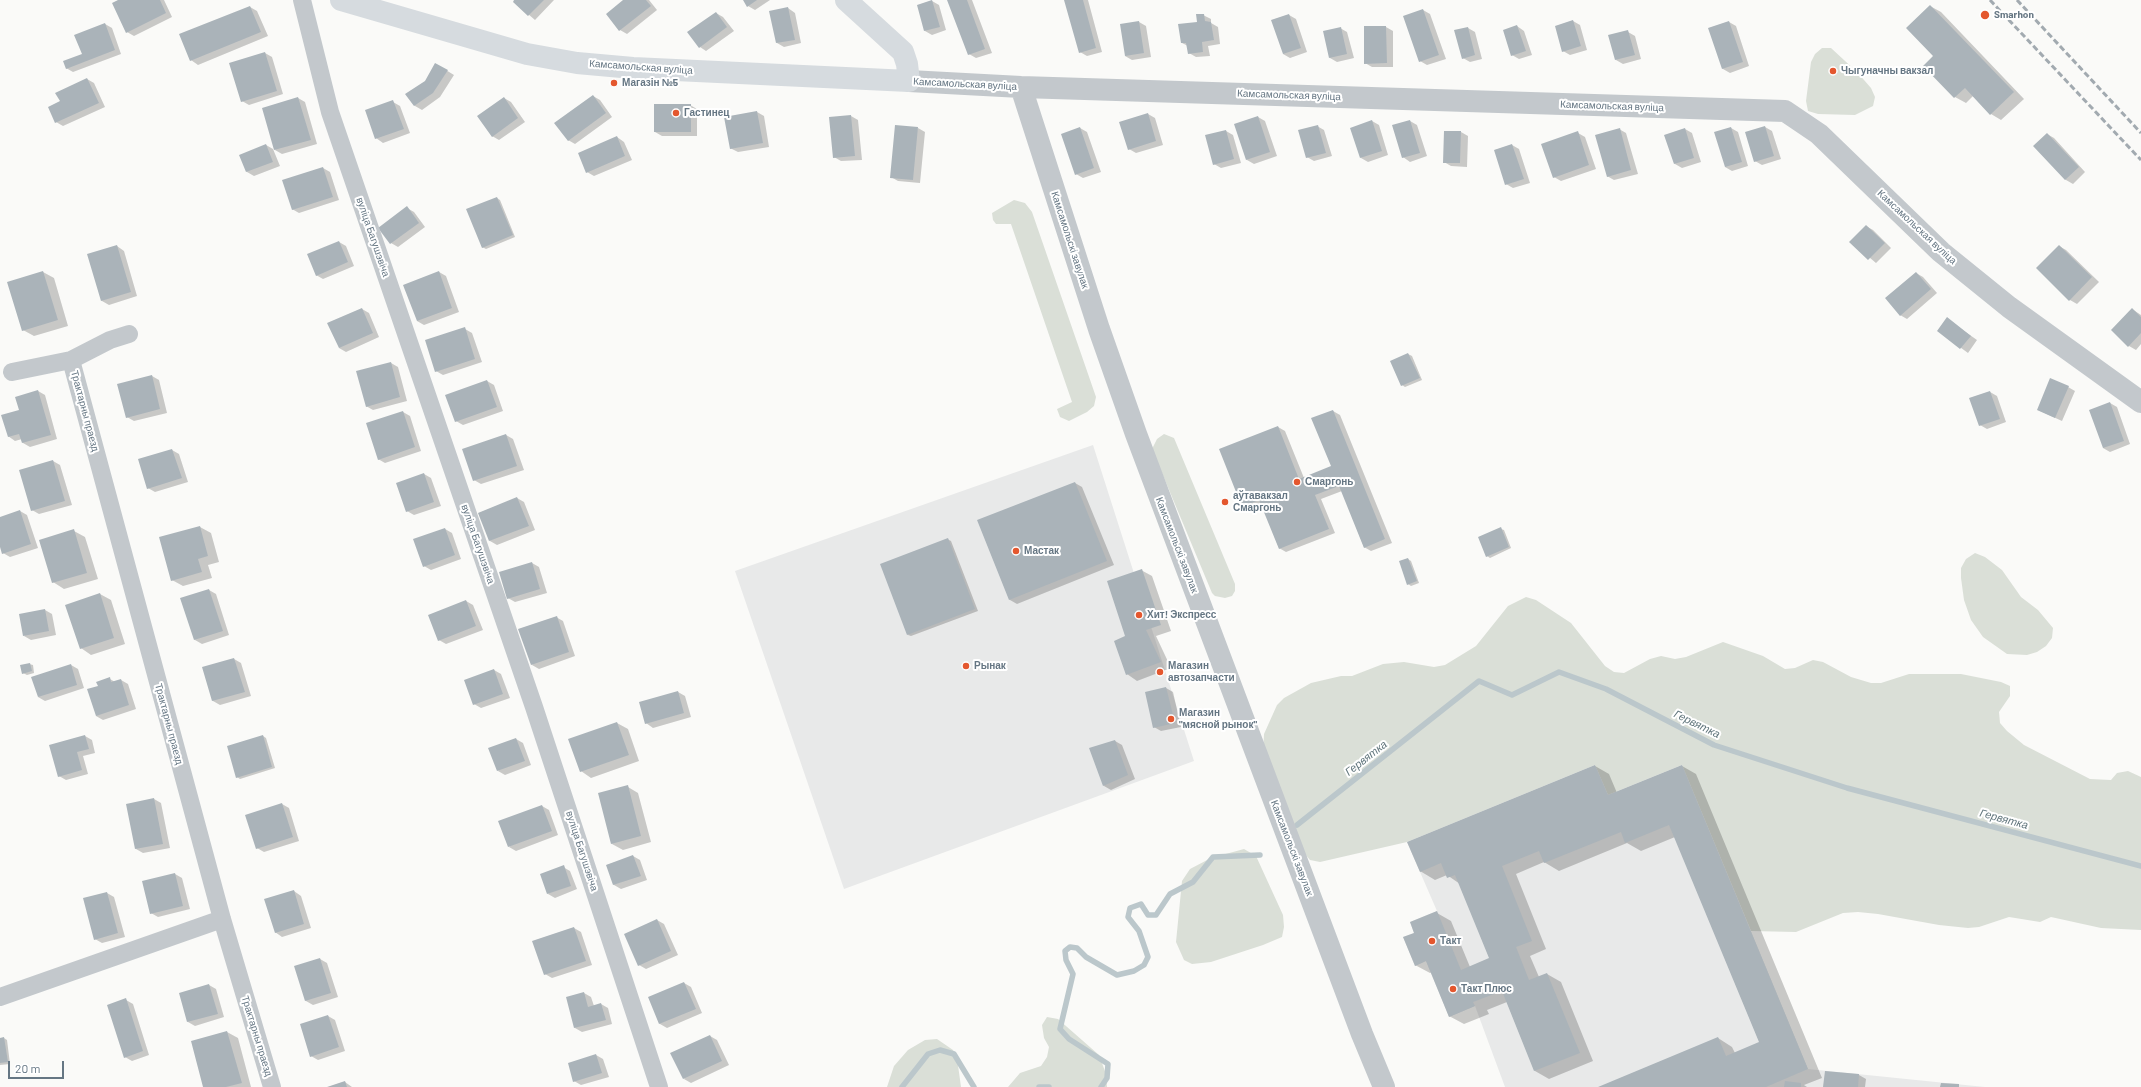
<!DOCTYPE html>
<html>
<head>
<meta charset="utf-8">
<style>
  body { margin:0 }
  #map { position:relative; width:2141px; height:1087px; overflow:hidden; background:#fafaf8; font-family:Barlow,sans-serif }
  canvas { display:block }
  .scale { position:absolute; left:8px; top:1061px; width:56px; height:18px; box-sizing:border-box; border:2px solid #657683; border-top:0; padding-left:5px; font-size:12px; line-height:14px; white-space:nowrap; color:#657683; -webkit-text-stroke:3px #fff; paint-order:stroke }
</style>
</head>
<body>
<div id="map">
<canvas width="2141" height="1087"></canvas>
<div class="scale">20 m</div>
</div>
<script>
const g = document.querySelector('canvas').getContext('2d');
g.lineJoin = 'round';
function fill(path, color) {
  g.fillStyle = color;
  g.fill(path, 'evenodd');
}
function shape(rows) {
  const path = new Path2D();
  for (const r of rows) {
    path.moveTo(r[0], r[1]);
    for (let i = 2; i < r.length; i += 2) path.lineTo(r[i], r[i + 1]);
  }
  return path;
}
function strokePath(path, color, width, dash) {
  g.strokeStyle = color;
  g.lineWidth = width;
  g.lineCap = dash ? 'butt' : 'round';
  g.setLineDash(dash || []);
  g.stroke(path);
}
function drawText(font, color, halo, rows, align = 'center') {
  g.font = font + ' Barlow,sans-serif';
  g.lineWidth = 4;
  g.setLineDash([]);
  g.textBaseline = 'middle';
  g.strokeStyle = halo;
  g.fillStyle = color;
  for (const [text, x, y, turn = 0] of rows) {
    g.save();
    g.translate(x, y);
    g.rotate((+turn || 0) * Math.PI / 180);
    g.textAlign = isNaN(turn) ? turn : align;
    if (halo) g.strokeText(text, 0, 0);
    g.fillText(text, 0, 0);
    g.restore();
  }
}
const built = shape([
  [1093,445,1194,761,844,889,735,571],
  [1595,765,1608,795,1682,765,1808,1069,1985,1087,1505,1087,1475,1006,1449,1017,1426,961,1415,966,1403,937,1414,933,1410,922,1437,911,1407,842]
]);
const green = shape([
  [1822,48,1831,48,1857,72,1871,88,1875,97,1873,106,1855,115,1818,114,1808,111,1806,101,1811,62,1815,54],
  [1014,200,1025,203,1032,212,1096,397,1094,406,1087,412,1069,421,1060,417,1057,409,1072,402,1011,224,996,224,993,220,992,213],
  [1164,434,1174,438,1235,584,1235,591,1232,596,1225,598,1215,596,1212,593,1152,449,1157,439],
  [1975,553,1985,557,2002,570,2021,597,2038,610,2053,628,2052,638,2046,646,2037,652,2027,655,2007,654,1983,637,1971,620,1964,600,1961,578,1961,568,1966,559],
  [1526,597,1536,600,1571,623,1605,666,1614,672,1624,673,1650,659,1661,656,1675,659,1686,657,1723,642,1763,656,1785,669,1795,668,1813,660,1823,662,1851,677,1871,683,1881,683,1909,674,1961,674,2001,682,2010,686,2010,696,1999,712,2000,723,2007,731,2024,745,2090,779,2111,780,2117,773,2128,771,2141,777,2141,930,2101,928,2051,917,2040,922,2009,917,1979,927,1968,928,1939,925,1878,914,1858,912,1843,913,1796,932,1751,931,1682,765,1608,795,1595,765,1407,842,1320,862,1310,860,1305,854,1263,754,1264,734,1277,705,1284,698,1311,683,1341,676,1352,676,1383,664,1404,662,1434,667,1445,665,1476,646,1508,606],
  [1244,849,1256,856,1283,915,1284,927,1282,937,1263,945,1211,962,1192,964,1184,960,1176,942,1182,881,1190,869,1211,858],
  [1047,1017,1058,1019,1099,1055,1106,1074,1107,1087,1008,1087,1020,1073,1041,1066,1047,1057,1049,1047,1044,1038,1042,1025],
  [937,1039,953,1050,957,1058,961,1087,887,1087,894,1066,908,1050,925,1040]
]);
const shadow = shape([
  [120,0,164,0,172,17,134,36,127,32],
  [516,0,554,0,535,20,514,2],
  [625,0,649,0,657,10,627,34,620,30,607,14],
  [744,0,770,0,755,10,748,6],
  [948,0,972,0,992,53,976,58,969,54],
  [1065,0,1088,0,1102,52,1087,56,1080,52],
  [932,1,939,5,946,30,932,35,925,31],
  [1930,6,1941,12,2024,99,2001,120,1991,114,1973,96,1966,103,1955,97,1925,66,1935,56],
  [250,7,257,11,268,36,198,65,191,60],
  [788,8,795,13,801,43,784,47,777,43],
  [1423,10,1430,14,1446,59,1427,65,1420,61],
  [716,13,723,17,734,31,706,51,700,47],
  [1203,15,1211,19,1211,23,1218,27,1220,44,1208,46,1210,56,1196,57,1189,53,1188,46,1182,43],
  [1289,15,1296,19,1307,52,1290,58,1283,54],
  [1573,21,1580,25,1587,50,1570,55,1563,51],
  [1139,22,1146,26,1151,57,1132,60,1125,56],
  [1729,22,1736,26,1749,66,1730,73,1723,69],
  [105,24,112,28,121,54,73,72,66,68,83,55],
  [1517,26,1524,31,1532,55,1519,59,1512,55],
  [1386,27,1393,31,1393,67,1372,67,1365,63],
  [1340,28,1347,32,1354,58,1337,62,1330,58,1324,32],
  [1468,28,1475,32,1482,59,1470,62,1463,58],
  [1628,32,1635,36,1641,59,1623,64,1616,60],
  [265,53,272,57,283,94,249,105,242,101],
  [436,64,454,75,440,97,422,110,415,106,407,94,425,82],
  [87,79,94,83,105,107,63,126,56,122,61,102],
  [593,96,600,100,612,117,575,144,568,140],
  [298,98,305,102,317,144,282,154,275,150],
  [504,98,511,102,525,122,499,140,492,136],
  [393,102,400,106,410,133,383,143,376,138],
  [690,105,697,109,697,136,662,136,655,132],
  [757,112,764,116,769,147,738,152,730,148],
  [1148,114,1155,118,1163,145,1136,153,1129,149],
  [851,116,858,120,862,160,841,161,834,157,830,118],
  [1258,117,1265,121,1277,156,1254,164,1247,160],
  [1372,121,1379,125,1388,155,1368,162,1361,158],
  [1410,121,1417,125,1427,156,1410,162,1403,157],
  [1317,126,1324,130,1332,156,1314,161,1307,157],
  [1765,127,1772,131,1781,159,1762,165,1755,161],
  [918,128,925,132,920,183,898,181,891,177],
  [1080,128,1087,132,1101,172,1083,178,1076,174],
  [1731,128,1738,132,1748,166,1732,171,1725,167],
  [1619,129,1626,133,1638,174,1614,180,1607,176],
  [1685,129,1692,133,1701,162,1682,168,1675,164],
  [1226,131,1233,135,1241,163,1221,168,1214,164],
  [1461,132,1468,136,1467,167,1451,166,1444,162],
  [1578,133,1585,137,1596,169,1561,181,1554,177],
  [2047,134,2054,138,2085,172,2073,184,2066,180,2034,146],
  [617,137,624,142,632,160,594,176,587,172],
  [266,145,273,149,280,166,254,176,247,172,241,155],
  [1512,145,1519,149,1530,183,1513,188,1506,184,1495,150],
  [323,168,330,172,339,200,299,213,292,209],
  [497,198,500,200,515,237,486,249,482,247],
  [407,208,414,212,425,227,398,247,391,243],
  [1866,226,1873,230,1891,248,1876,263,1851,242],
  [339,242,346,246,354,266,323,279,316,275],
  [117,246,124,251,137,296,109,305,102,301],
  [2059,246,2066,250,2099,282,2077,304,2070,300],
  [43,272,54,278,68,326,34,336,23,330],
  [439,272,446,276,459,312,424,325,417,321],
  [1916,273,1923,277,1937,293,1907,319,1900,315],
  [362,309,369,313,379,337,346,352,339,348],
  [2132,309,2141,315,2141,344,2136,350,2129,346],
  [1947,319,1977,340,1968,353,1938,331],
  [465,329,472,333,482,362,443,375,436,371],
  [1408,354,1412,356,1422,380,1405,387,1402,385],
  [391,363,398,367,407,401,373,410,366,406],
  [152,376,159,380,167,413,134,421,127,417],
  [487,381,494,385,503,411,463,425,456,421],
  [2068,387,2075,391,2062,421,2038,410],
  [38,391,45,395,57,439,30,447,23,443,22,439,15,441,8,436,20,411],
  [1990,392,1997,396,2006,422,1987,429,1980,425],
  [2110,403,2117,407,2130,444,2110,452,2103,448],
  [1333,411,1340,415,1392,543,1371,551,1364,547,1342,491,1321,499,1335,533,1286,552,1279,548,1262,505,1249,510,1242,506,1278,427,1285,431,1304,478,1332,467],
  [403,412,410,416,421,451,385,463,378,459],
  [506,435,513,439,524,470,481,484,474,480],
  [172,450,179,454,188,482,155,492,148,488],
  [53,461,60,465,72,505,39,514,32,510],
  [424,474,431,478,441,506,414,515,407,511],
  [1075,483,1082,487,1114,565,1017,604,1010,600,979,521],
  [517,498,524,502,535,530,497,545,490,541,479,513],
  [20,511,27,515,38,548,10,557,3,553,0,544,0,518],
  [200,527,211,533,219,562,208,565,212,578,183,586,172,580],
  [445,529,452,533,461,559,431,570,424,566],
  [1501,529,1504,530,1511,548,1490,558,1487,556],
  [74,531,85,537,98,579,64,589,53,582],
  [947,539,951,541,978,611,911,636,908,635],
  [1408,559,1411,561,1419,583,1411,586,1408,584],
  [532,563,539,567,547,593,515,602,508,598],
  [1141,570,1152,576,1171,631,1156,636,1171,668,1137,681,1127,674,1126,637],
  [209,590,216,594,229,635,202,644,195,640],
  [100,594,111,600,125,644,91,655,81,648],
  [466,601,473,605,483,630,446,644,439,640],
  [45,610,52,614,56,635,31,640,24,636],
  [556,617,563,621,575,656,539,669,532,665],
  [234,659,241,663,251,696,220,705,213,701,203,668],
  [29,664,33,665,34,673,27,675,23,673],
  [71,665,78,669,84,688,45,701,38,697],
  [494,670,501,674,510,698,481,708,474,704],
  [110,679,115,682,121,680,128,684,136,709,103,720,96,716],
  [1166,688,1173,692,1181,727,1161,731,1154,727],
  [678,692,685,696,691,717,653,728,646,723],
  [617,723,628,729,639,761,591,778,581,771],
  [85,736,92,740,95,753,83,756,88,774,66,780,59,776],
  [263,736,266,738,275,768,240,779,237,777],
  [516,739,523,743,531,765,505,775,498,771],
  [1115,741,1122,745,1135,779,1111,790,1104,786],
  [1595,766,1609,774,1617,793,1682,766,1696,774,1822,1078,1804,1085,1807,1087,1600,1087,1718,1038,1732,1047,1735,1053,1760,1043,1675,837,1641,851,1627,843,1559,871,1544,862,1516,874,1546,949,1530,956,1539,977,1547,974,1561,982,1593,1061,1549,1079,1535,1071,1507,1002,1487,1010,1489,1014,1464,1024,1449,1016,1432,972,1430,973,1415,965,1415,934,1437,913,1451,921,1470,967,1490,959,1460,884,1447,875,1435,880,1420,871],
  [628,787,638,793,651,842,623,850,612,844],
  [154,799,161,803,170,848,143,853,136,849],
  [282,804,289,808,299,841,264,852,257,848],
  [542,806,549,810,558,835,516,851,509,847],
  [633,856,640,860,647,880,621,889,614,885,607,865],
  [563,867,570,871,577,889,555,898,548,894],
  [175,874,182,878,190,909,158,917,151,913],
  [294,891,301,896,311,928,282,937,275,932],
  [107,893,114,897,125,937,102,943,95,939],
  [657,920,664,924,678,955,646,969,639,965],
  [574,928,581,932,592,965,552,978,545,974],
  [320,959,327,963,338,997,313,1005,306,1001,296,966],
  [684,983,691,987,702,1013,667,1028,660,1024,649,998],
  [209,985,216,989,224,1017,195,1026,188,1022,180,994],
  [584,993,591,997,594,1006,601,1004,608,1008,612,1024,582,1032,575,1028],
  [126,1000,133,1004,149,1055,132,1061,125,1057],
  [328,1016,335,1020,345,1051,318,1060,311,1056],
  [227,1032,238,1038,251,1087,204,1087,192,1042],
  [710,1036,717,1040,729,1065,691,1083,684,1079],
  [4,1038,7,1040,10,1064,0,1065,0,1039],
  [596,1055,603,1059,609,1077,581,1085,574,1081],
  [1859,1075,1866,1079,1865,1087,1824,1087],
  [345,1082,352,1087,329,1087]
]);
const stream = shape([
  [1297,825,1479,681,1512,695,1559,672,1606,689,1714,745,1847,788,2141,866],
  [902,1087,928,1054,940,1050,954,1054,974,1087],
  [1039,1087,1049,1087],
  [1101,1087,1107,1078,1108,1064,1069,1039,1060,1029,1073,974,1066,960,1065,951,1070,947,1077,948,1086,957,1117,975,1134,971,1144,965,1148,957,1139,931,1128,917,1130,908,1141,904,1148,915,1156,915,1170,894,1193,882,1213,857,1260,855]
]);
const building = shape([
  [118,0,160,0,166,13,126,33,112,3],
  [514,0,544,0,528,16,513,2],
  [623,0,646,0,651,6,619,31,606,14],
  [743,0,757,0,747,7],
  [932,0,940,27,924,31,917,5],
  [947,0,967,0,985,49,968,55],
  [1064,0,1083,0,1096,48,1079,53],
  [1930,5,2014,92,1990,115,1965,88,1954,98,1923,66,1933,56,1906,28],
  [250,6,261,32,190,61,179,34],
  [788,7,795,40,776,43,769,11],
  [1423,9,1439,55,1419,62,1403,16],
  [716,12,727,27,699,48,687,32],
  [1196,14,1204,14,1205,21,1211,22,1214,40,1202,42,1203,52,1188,54,1186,43,1181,43,1178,24,1197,22],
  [1289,14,1301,48,1283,54,1271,20],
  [1573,20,1581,46,1562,52,1555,26],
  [1139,21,1144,53,1125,56,1120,24],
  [1729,21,1743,62,1722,69,1708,28],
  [105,23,115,50,66,69,63,61,82,54,74,35],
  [1517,25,1526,51,1511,56,1503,30],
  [1364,26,1386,26,1387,63,1364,64],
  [1341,27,1347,54,1329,58,1323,31],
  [1468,27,1475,55,1462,59,1454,30],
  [1628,30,1635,55,1615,60,1608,35],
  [265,52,277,91,241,102,229,63],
  [435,63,448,70,433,93,414,106,405,94,425,81],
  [87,78,99,103,55,123,48,107,60,101,55,93],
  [593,95,606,113,568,141,554,123],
  [298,97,311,140,274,150,262,108],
  [504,97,518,118,492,137,477,116],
  [393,100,404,129,375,139,365,110],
  [654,104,691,104,691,132,654,132],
  [757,111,763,143,730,149,724,117],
  [1148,113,1156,141,1128,150,1119,122],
  [851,115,855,156,833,158,829,117],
  [1258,116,1270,152,1246,160,1234,124],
  [1372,120,1382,151,1360,158,1350,128],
  [1410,120,1420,153,1402,158,1392,125],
  [895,125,918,127,913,180,890,178],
  [1318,125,1326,153,1306,158,1298,130],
  [1765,126,1774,156,1754,162,1745,132],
  [1080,127,1094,168,1075,175,1061,134],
  [1731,127,1742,162,1725,167,1714,132],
  [1620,128,1631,170,1607,177,1595,135],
  [1685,128,1694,158,1674,164,1664,135],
  [1226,130,1234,159,1213,165,1205,135],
  [1444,131,1461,131,1460,163,1443,163],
  [1578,131,1589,165,1553,178,1541,144],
  [2047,133,2079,167,2065,180,2033,146],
  [617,136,625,156,586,173,578,153],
  [266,144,273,162,246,172,239,155],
  [1512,144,1524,179,1505,185,1494,150],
  [323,167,333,197,292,210,282,180],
  [497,197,513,235,482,248,466,209],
  [407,206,419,223,390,244,378,228],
  [1866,225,1885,243,1868,260,1849,242],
  [339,241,348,262,316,276,307,254],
  [117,245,131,292,101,301,87,254],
  [2059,245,2092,277,2069,301,2036,268],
  [43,271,58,320,22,331,7,282],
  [439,271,452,308,417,321,403,285],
  [1916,272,1931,289,1900,316,1885,298],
  [362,308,373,333,339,348,327,323],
  [2132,308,2141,317,2141,333,2128,347,2111,330],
  [1947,317,1971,336,1960,349,1937,331],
  [465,327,475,359,435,372,425,340],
  [1408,353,1420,378,1401,386,1390,361],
  [391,362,400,397,366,407,356,371],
  [152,375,160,409,126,418,117,384],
  [2050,378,2069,386,2055,418,2037,410],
  [487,380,497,407,455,422,445,395],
  [38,390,51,435,22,443,19,434,8,437,1,415,19,410,15,397],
  [1990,391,2000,419,1979,426,1969,398],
  [2110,402,2124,441,2103,448,2089,410],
  [1333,410,1385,539,1364,548,1339,486,1315,495,1329,529,1279,549,1259,500,1242,507,1219,449,1278,426,1299,479,1331,466,1311,418],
  [403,411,415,447,378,460,366,423],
  [506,434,517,466,473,481,462,449],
  [172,449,182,478,147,489,138,459],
  [53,460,65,501,31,511,19,470],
  [424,473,434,502,406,512,396,483],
  [1075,482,1107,561,1009,600,977,520],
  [517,497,529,526,489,541,478,513],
  [20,510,31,544,2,554,0,547,0,517],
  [200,526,208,556,198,559,202,572,171,581,159,537],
  [1501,527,1509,547,1486,557,1478,537],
  [445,528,455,555,423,567,413,539],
  [74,529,87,573,52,583,39,540],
  [948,538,975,609,907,635,880,564],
  [1408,558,1417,581,1407,585,1399,561],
  [532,562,540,589,507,599,499,572],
  [1142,569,1161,625,1146,630,1161,662,1126,675,1114,641,1125,636,1107,581],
  [209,589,223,631,194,640,180,598],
  [100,593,114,638,80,649,65,605],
  [466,600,476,626,438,641,428,615],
  [45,609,49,631,23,636,19,614],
  [557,616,569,652,531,665,518,629],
  [234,658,245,692,212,701,202,667],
  [30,663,32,671,22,674,20,665],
  [71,664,77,685,38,697,31,677],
  [494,669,503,694,473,705,464,680],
  [110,677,111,682,121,679,129,705,96,716,87,689,98,686,96,682],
  [1166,687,1175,723,1153,728,1145,692],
  [678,691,684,713,645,724,639,702],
  [617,722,629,755,580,772,568,739],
  [85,735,89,749,77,752,82,770,58,777,49,745],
  [263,735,272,767,236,778,227,746],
  [516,738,525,761,497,771,488,748],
  [1115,740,1128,775,1103,786,1089,748],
  [1595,765,1608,795,1682,765,1808,1069,1766,1087,1598,1087,1718,1037,1726,1056,1759,1042,1669,825,1625,843,1621,832,1544,863,1539,851,1502,866,1532,941,1516,947,1529,980,1547,973,1580,1053,1534,1071,1502,991,1473,1002,1475,1006,1449,1017,1426,961,1415,966,1403,937,1414,933,1410,922,1437,911,1461,970,1489,958,1455,875,1447,878,1441,863,1420,872,1407,842],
  [628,785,641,836,611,844,598,793],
  [154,798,163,844,135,849,126,804],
  [282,803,293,837,256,849,245,815],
  [542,805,552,831,508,847,498,821],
  [633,855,641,876,613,885,606,865],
  [564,865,571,886,547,894,540,874],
  [175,873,183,906,150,914,142,881],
  [294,890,304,924,275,933,264,899],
  [107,892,118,933,94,940,83,898],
  [657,919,671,951,638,966,624,934],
  [574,927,586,961,544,975,532,941],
  [320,958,331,993,305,1001,294,966],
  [684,982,696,1009,659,1024,648,997],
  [209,984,218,1014,187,1022,179,993],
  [584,992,588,1007,601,1003,606,1020,574,1028,566,997],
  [126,998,143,1051,124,1058,107,1005],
  [328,1015,339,1047,310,1057,300,1024],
  [227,1031,242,1083,226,1087,203,1087,191,1041],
  [710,1035,722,1061,683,1079,670,1053],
  [4,1037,8,1062,0,1063,0,1038],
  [596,1054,602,1073,573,1082,568,1063],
  [1825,1071,1859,1074,1858,1087,1823,1087],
  [345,1081,347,1087,327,1087],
  [1785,1081,1801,1083,1801,1087,1784,1087],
  [1941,1083,1959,1084,1959,1087,1940,1087]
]);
const minor = shape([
  [302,0,330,112,534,707,659,1087],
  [71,360,222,919,272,1087],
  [12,372,71,360,110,340,129,334],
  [0,997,222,919]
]);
const tertiary = shape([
  [909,81,1021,87,1785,111,1819,134,1941,252,2009,307,2141,402],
  [1021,87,1099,329,1136,434,1362,1034,1384,1087]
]);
const secondary = shape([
  [341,0,527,54,577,63,633,68,909,81,907,64,903,52,846,0]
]);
const rail = shape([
  [1990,0,2141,160],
  [2017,0,2141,133]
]);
const markers = [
  [1985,15,5,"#e4572e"],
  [1833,71,4,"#e4572e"],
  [614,83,4,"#e4572e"],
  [676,113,4,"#e4572e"],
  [1297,482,4,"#e4572e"],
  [1225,502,4,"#e4572e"],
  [1016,551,4,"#e4572e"],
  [1139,615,4,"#e4572e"],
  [966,666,4,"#e4572e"],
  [1160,672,4,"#e4572e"],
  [1171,719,4,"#e4572e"],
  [1432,941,4,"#e4572e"],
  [1453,989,4,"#e4572e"]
];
const poiNames = [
  ["Smarhon",1994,15],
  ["Чыгуначны вакзал",1841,71],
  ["Магазін №5",622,83],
  ["Гастинец",684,113],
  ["Смаргонь",1305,482],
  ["аўтавакзал",1233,496],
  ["Смаргонь",1233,508],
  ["Мастак",1024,551],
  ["Хит! Экспресс",1147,615],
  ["Рынак",974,666],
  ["Магазин",1168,666],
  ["автозапчасти",1168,678],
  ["Магазин",1179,713],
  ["\"мясной рынок\"",1179,725],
  ["Такт",1440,941],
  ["Такт Плюс",1461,989]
];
const streetNames = [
  ["Камсамольская вуліца",641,67,4],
  ["Камсамольская вуліца",965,84,3],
  ["Камсамольская вуліца",1289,95,2],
  ["Камсамольская вуліца",1612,106,2],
  ["Камсамольская вуліца",1917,227,43],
  ["вуліца Багушэвіча",373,237,71],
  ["Камсамольскі завулак",1070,240,72],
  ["Трактарны праезд",85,411,75],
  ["вуліца Багушэвіча",478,544,71],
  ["Камсамольскі завулак",1177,545,69],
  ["Трактарны праезд",169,724,75],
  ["Камсамольскі завулак",1292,848,69],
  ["вуліца Багушэвіча",582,851,72],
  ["Трактарны праезд",257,1036,73]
];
const waterNames = [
  ["Гервятка",1697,724,26],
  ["Гервятка",1366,758,-38],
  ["Гервятка",2004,819,15]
];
fill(built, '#e8e9e9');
fill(green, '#dadfd7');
fill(shadow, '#0003');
strokePath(stream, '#bbc7cb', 5.5);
fill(building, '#aab3b9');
strokePath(minor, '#c3c8cc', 18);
strokePath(tertiary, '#c3c8cc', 22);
strokePath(secondary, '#d6dbdf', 22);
strokePath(rail, '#a2aab0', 3, [6, 3]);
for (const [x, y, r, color] of markers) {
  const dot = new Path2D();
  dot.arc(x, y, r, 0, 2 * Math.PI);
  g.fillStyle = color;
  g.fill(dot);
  strokePath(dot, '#fff', 1.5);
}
drawText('bold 10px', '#657683', '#fff', poiNames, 'left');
drawText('10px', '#657683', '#fff', streetNames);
drawText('italic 11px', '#60757c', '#fff', waterNames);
</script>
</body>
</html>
